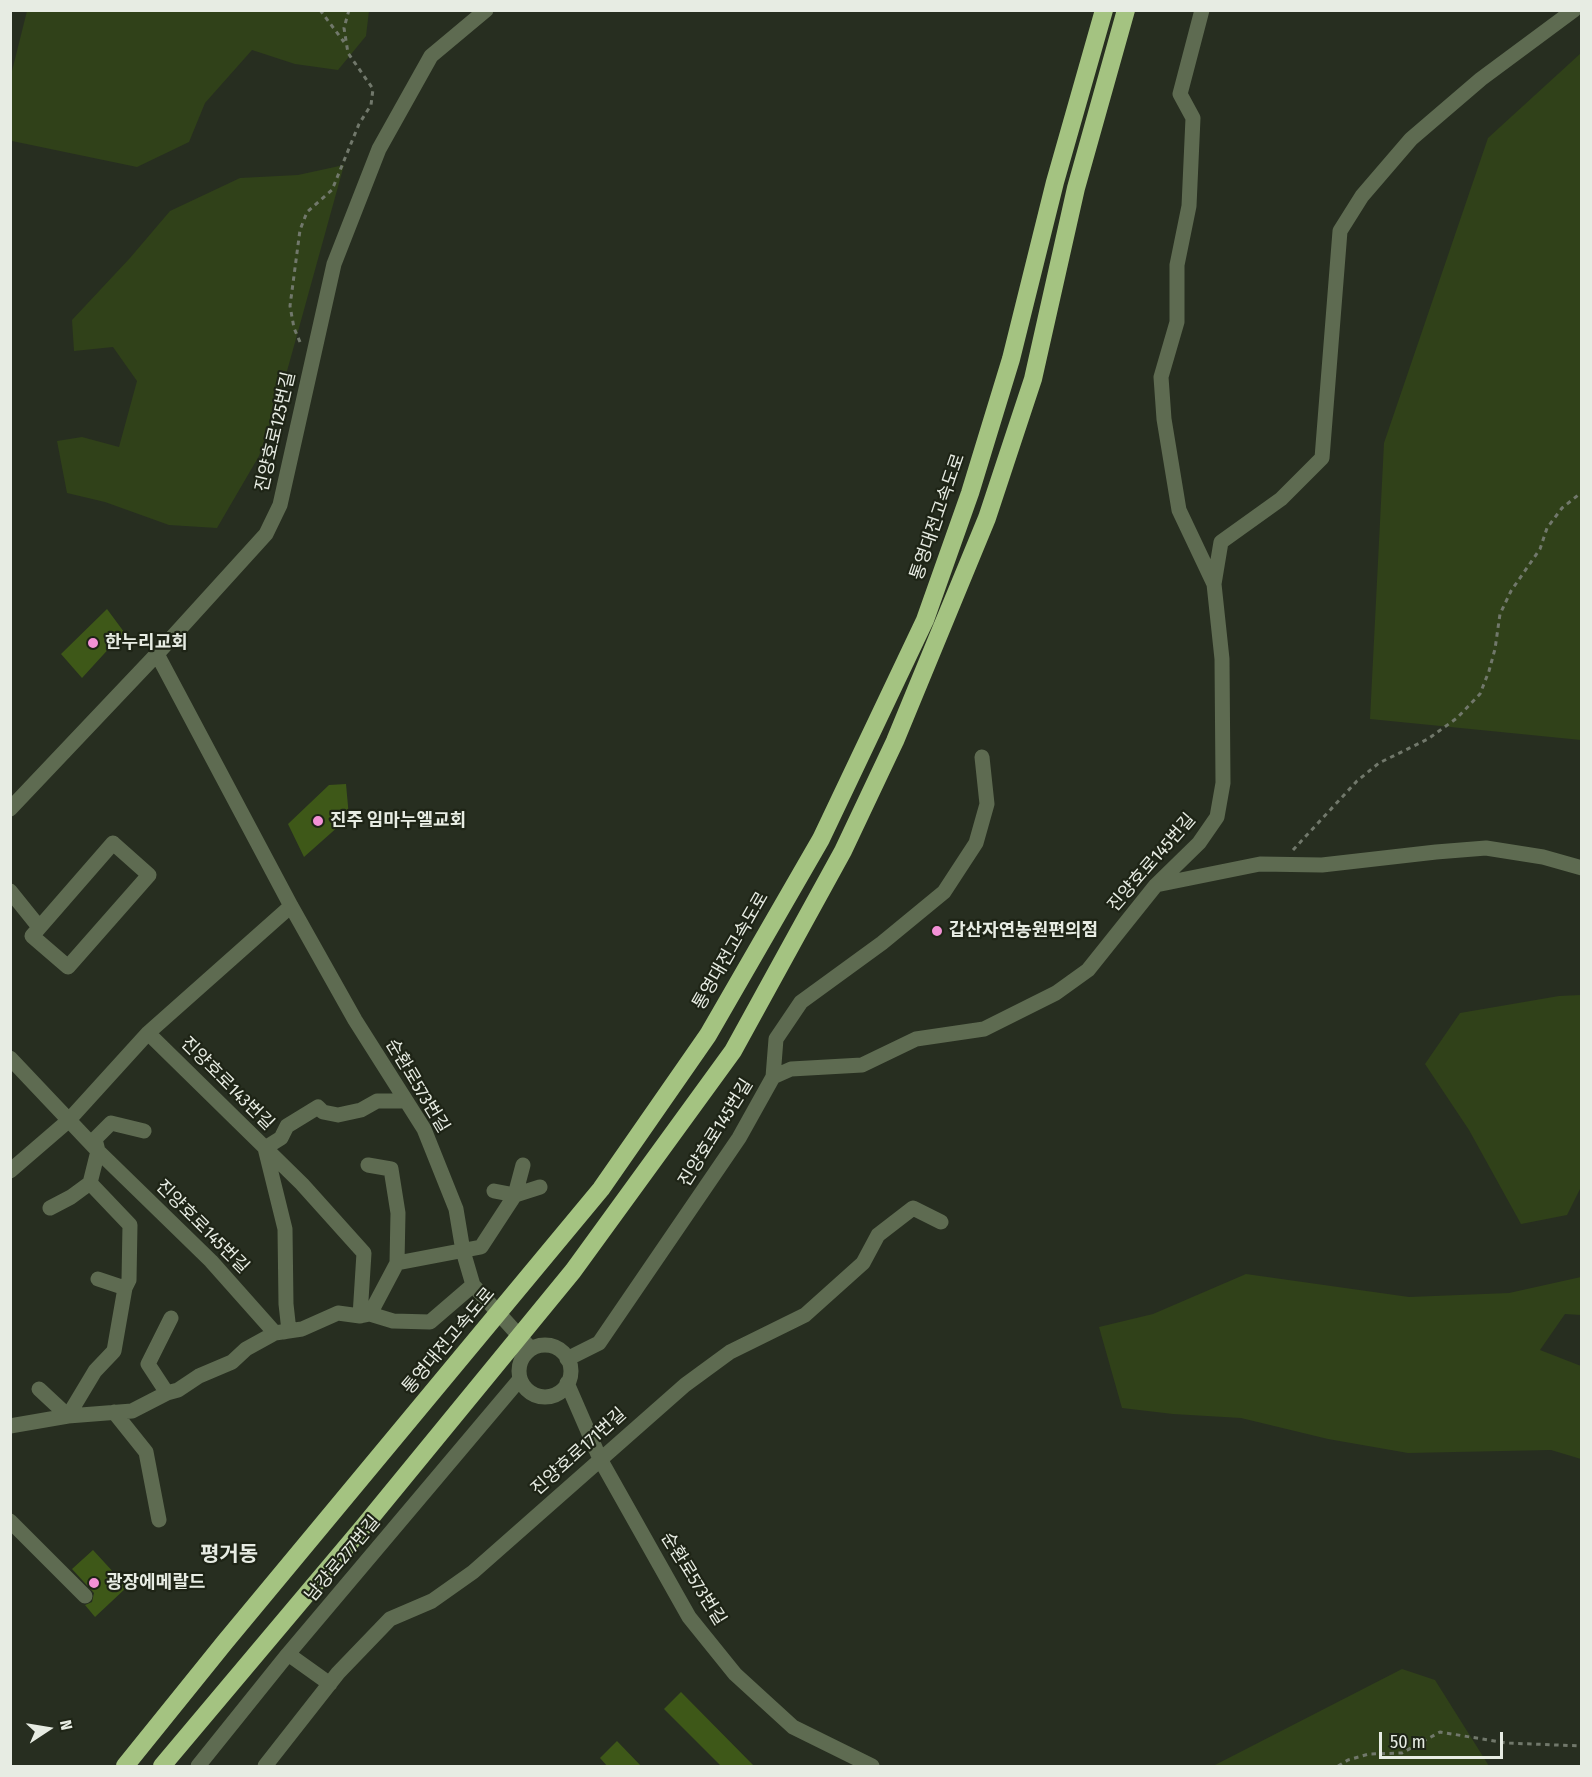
<!DOCTYPE html>
<html>
<head>
<meta charset="utf-8">
<style>
  body { margin:0 }
  #map { position:relative; width:1592px; height:1777px; overflow:hidden; background:#272e20; font-family:"Fira Sans Condensed",sans-serif }
  canvas { display:block }
  .frame { position:absolute; inset:0; border:12px solid #e7ece3; pointer-events:none }
  .north { position:absolute; left:18px; top:1699px; width:60px; height:60px; -webkit-text-stroke:4px #1e2416; paint-order:stroke; rotate:78deg; font-size:16px; font-weight:700; line-height:24px; text-align:center; color:#e7ece3 }
  .north::after { content:''; display:block; margin:auto; width:21px; height:27px; background:#e7ece3; clip-path:polygon(50% 0,100% 100%,50% 72%,0 100%) }
  .scale { position:absolute; left:1379px; top:1732px; width:124px; height:27px; box-sizing:border-box; border:3px solid #e7ece3; border-top:0; padding-left:8px; font-size:18px; line-height:21px; white-space:nowrap; color:#e7ece3; -webkit-text-stroke:4px #1e2416; paint-order:stroke }
</style>
</head>
<body>
<div id="map">
<canvas width="1592" height="1777"></canvas>
<div class="frame"></div>
<div class="north">N</div>
<div class="scale">50 m</div>
</div>
<script>
const g = document.querySelector('canvas').getContext('2d');
g.lineJoin = 'round';
function fill(path, color) {
  g.fillStyle = color;
  g.fill(path, 'evenodd');
}
function shape(rows) {
  const path = new Path2D();
  for (const r of rows) {
    if (r.length === 3) {
      path.moveTo(r[0] + r[2], r[1]);
      path.arc(r[0], r[1], r[2], 0, 2 * Math.PI);
      continue;
    }
    path.moveTo(r[0], r[1]);
    for (let i = 2; i < r.length; i += 2) path.lineTo(r[i], r[i + 1]);
  }
  return path;
}
function strokePath(path, color, width, dash) {
  g.strokeStyle = color;
  g.lineWidth = width;
  g.lineCap = dash ? 'butt' : 'round';
  g.setLineDash(dash || []);
  g.stroke(path);
}
function drawText(font, color, halo, rows, align = 'center') {
  g.font = font + ' "Fira Sans Condensed","Noto Sans KR",sans-serif';
  g.lineWidth = 4.5;
  g.setLineDash([]);
  g.textBaseline = 'middle';
  g.strokeStyle = halo;
  g.fillStyle = color;
  for (const [text, x, y, turn = 0] of rows) {
    g.save();
    g.translate(x, y);
    g.rotate((+turn || 0) * Math.PI / 180);
    g.textAlign = isNaN(turn) ? turn : align;
    if (halo) g.strokeText(text, 0, 0);
    g.fillText(text, 0, 0);
    g.restore();
  }
}
const green = shape([
  [27,11,27,10,369,11,366,36,338,70,295,64,252,50,205,103,189,142,137,167,12,141,11,75],
  [1581,53,1581,740,1370,719,1384,443,1488,138],
  [344,165,284,382,259,456,217,528,169,525,105,502,67,493,57,441,82,437,119,447,137,381,113,347,74,351,72,320,130,258,170,211,240,178,298,175],
  [1581,995,1581,1187,1567,1215,1521,1224,1469,1130,1425,1064,1460,1013,1559,996],
  [1246,1274,1409,1297,1509,1293,1581,1277,1581,1315,1565,1314,1540,1350,1581,1366,1581,1459,1551,1450,1408,1453,1328,1439,1241,1418,1173,1414,1122,1408,1099,1327,1153,1314],
  [1402,1669,1435,1680,1489,1766,1213,1766]
]);
const building = shape([
  [107,609,124,632,82,678,61,654],
  [346,784,349,817,304,857,288,824,329,785],
  [93,1550,127,1587,95,1617,85,1605,92,1602,94,1593,72,1569],
  [681,1692,755,1767,722,1767,664,1709],
  [617,1741,642,1767,608,1767,600,1758]
]);
const path = shape([
  [320,10,344,42],
  [300,342,294,328,290,306,300,230,307,212,332,190,359,124,371,105,373,89,348,53,344,28,349,10],
  [1293,850,1357,781,1379,763,1428,739,1457,718,1480,694,1489,671,1495,649,1500,614,1511,591,1540,549,1547,528,1562,508,1582,492],
  [1338,1766,1348,1760,1369,1754,1402,1753,1440,1732,1506,1743,1582,1746]
]);
const minor = shape([
  [1202,10,1180,94,1193,118,1189,206,1177,265,1177,322,1161,377,1164,419,1179,510,1214,584],
  [157,654,291,906,355,1020,424,1129,456,1209,463,1251,473,1285,531,1349],
  [10,809,157,654,266,534,280,505,334,264,379,149,431,56,486,10],
  [113,843,149,875,68,967,32,936,113,843],
  [1156,885,1260,864,1322,865,1436,852,1486,848,1543,857,1582,868],
  [10,891,39,927],
  [10,1058,98,1151,211,1261,275,1333],
  [773,1077,776,1039,801,1002,882,943,944,892,976,843,987,804,982,757],
  [265,1148,285,1229,286,1304,289,1331,284,1332],
  [265,1148,281,1138,287,1126,318,1107,323,1112,338,1115,361,1110,377,1101,406,1101],
  [368,1165,391,1169,398,1213,397,1263],
  [523,1165,515,1195,540,1187],
  [10,1171,68,1121,148,1033,291,906],
  [50,1208,71,1197,90,1183],
  [98,1279,125,1288],
  [370,1314,397,1263,481,1247,515,1195,494,1191],
  [360,1316,370,1314,393,1321,430,1322,473,1285],
  [545,1371,26],
  [567,1359,599,1343,739,1138,773,1077,791,1069,862,1065,916,1039,984,1029,1056,993,1088,970,1156,885,1199,843,1217,817,1223,783,1222,659,1214,584,1221,542,1281,499,1322,458,1340,231,1362,196,1411,139,1481,79,1574,10],
  [567,1383,600,1459,689,1617,735,1674,793,1727,872,1766],
  [39,1389,68,1416,95,1371,114,1351,125,1288,129,1280,130,1225,90,1183,98,1151,95,1139,111,1123,144,1131],
  [167,1393,148,1364,171,1318],
  [114,1412,146,1452,159,1520],
  [10,1426,68,1416,132,1411,167,1393,178,1390,199,1376,232,1362,246,1349,275,1333,302,1329,338,1313,360,1316,364,1253,302,1184,148,1033],
  [10,1521,85,1596],
  [288,1654,330,1684],
  [198,1766,288,1654,520,1379],
  [265,1766,338,1673,390,1619,432,1601,473,1572,685,1385,730,1352,805,1315,863,1263,878,1235,913,1208,941,1222]
]);
const highway = shape([
  [125,1766,225,1642,601,1189,708,1035,821,839,925,620,970,493,1011,359,1055,182,1104,10],
  [162,1766,364,1526,573,1271,733,1051,843,851,895,741,987,518,1033,379,1076,188,1126,10]
]);
const markers = [
  [93,643,6,"#f391d6"],
  [318,821,6,"#f391d6"],
  [937,931,6,"#f391d6"],
  [94,1583,6,"#f391d6"]
];
const streetNames = [
  ["진양호로125번길",276,432,-77],
  ["통영대전고속도로",938,517,-71],
  ["진양호로145번길",1152,863,-49],
  ["통영대전고속도로",731,951,-60],
  ["진양호로143번길",227,1084,45],
  ["순환로573번길",417,1086,59],
  ["진양호로145번길",716,1133,-58],
  ["진양호로145번길",202,1227,45],
  ["통영대전고속도로",449,1341,-50],
  ["진양호로171번길",579,1452,-42],
  ["남강로277번길",343,1559,-50],
  ["순환로573번길",693,1579,58]
];
const poiNames = [
  ["한누리교회",105,643],
  ["진주 임마누엘교회",330,821],
  ["갑산자연농원편의점",949,931],
  ["광장에메랄드",106,1583]
];
const quarterNames = [
  ["평거동",229,1555]
];
fill(green, '#304119');
fill(building, '#3e5818');
strokePath(path, '#71786b', 3, [4.5, 4.5]);
strokePath(minor, '#5e6b51', 15);
strokePath(highway, '#a4c381', 18);
for (const [x, y, r, color] of markers) {
  const dot = new Path2D();
  dot.arc(x, y, r, 0, 2 * Math.PI);
  g.fillStyle = color;
  g.fill(dot);
  strokePath(dot, '#1e2416', 2);
}
drawText('18px', '#e7ece3', '#1e2416', streetNames);
drawText('bold 18px', '#e7ece3', '#1e2416', poiNames, 'left');
drawText('bold 21px', '#e7ece3', '#1e2416', quarterNames);
</script>
</body>
</html>
